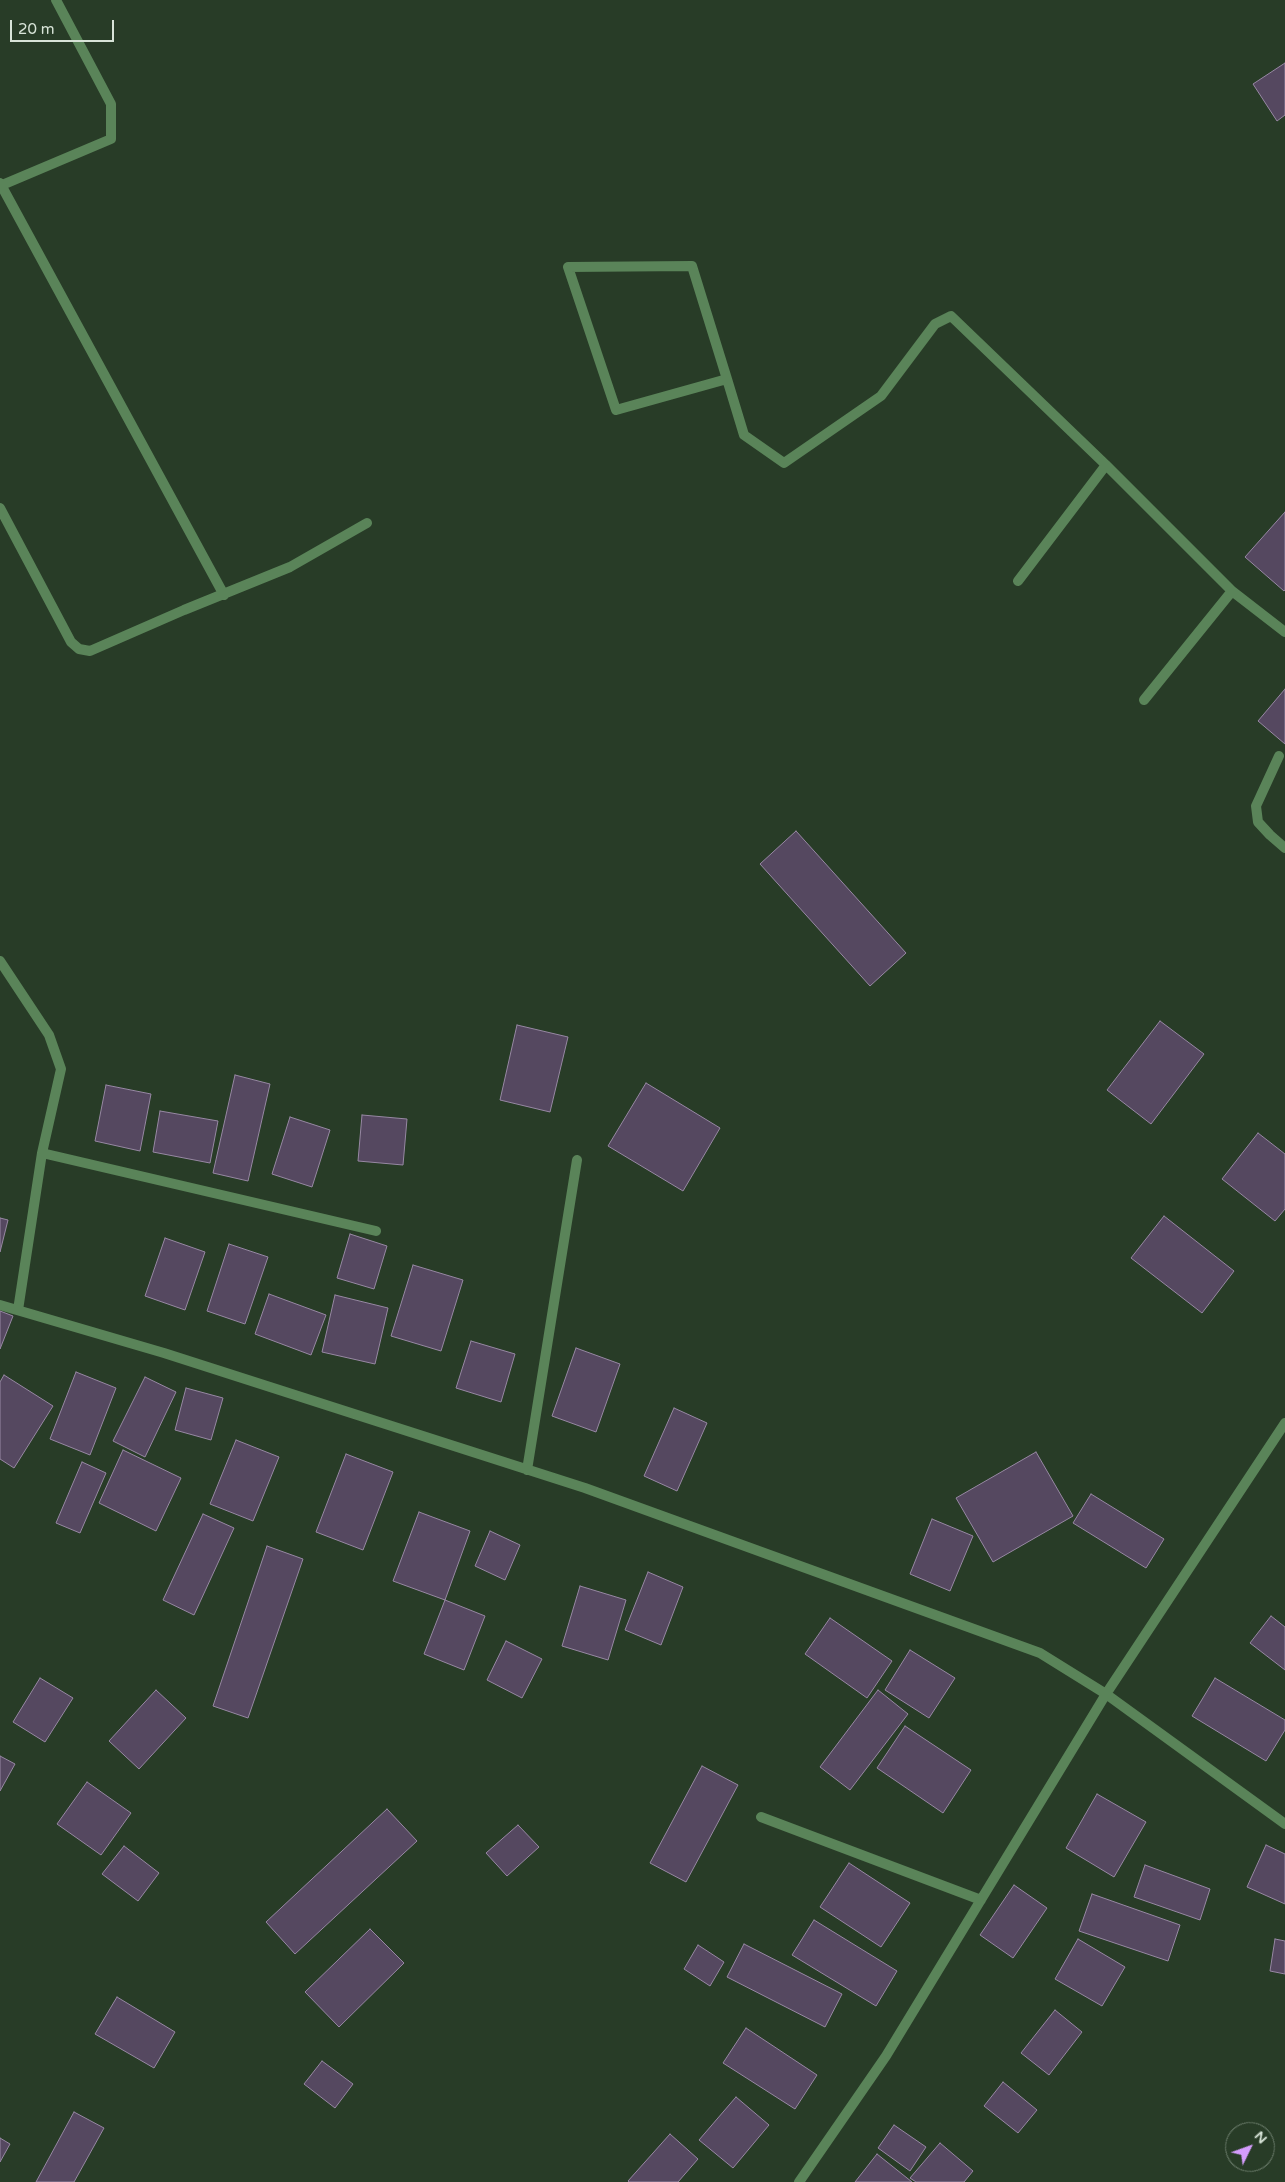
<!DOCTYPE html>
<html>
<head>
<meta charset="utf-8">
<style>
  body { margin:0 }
  #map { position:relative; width:1285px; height:2182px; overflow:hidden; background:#283c27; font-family:"Varela Round",sans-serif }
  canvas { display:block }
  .north { position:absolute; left:1225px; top:2122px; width:50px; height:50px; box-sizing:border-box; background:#283c27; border:1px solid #6e7f6e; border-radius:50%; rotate:48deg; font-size:14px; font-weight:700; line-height:20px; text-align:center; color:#d8e4d8 }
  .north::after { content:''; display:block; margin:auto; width:18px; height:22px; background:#d49cfc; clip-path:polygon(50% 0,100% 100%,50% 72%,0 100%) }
  .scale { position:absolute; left:10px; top:20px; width:104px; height:22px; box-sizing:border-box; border:2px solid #d8e4d8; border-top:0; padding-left:6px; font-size:15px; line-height:18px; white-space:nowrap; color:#d8e4d8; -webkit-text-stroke:4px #283c27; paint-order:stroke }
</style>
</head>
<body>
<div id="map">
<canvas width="1285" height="2182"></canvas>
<div class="north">N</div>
<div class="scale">20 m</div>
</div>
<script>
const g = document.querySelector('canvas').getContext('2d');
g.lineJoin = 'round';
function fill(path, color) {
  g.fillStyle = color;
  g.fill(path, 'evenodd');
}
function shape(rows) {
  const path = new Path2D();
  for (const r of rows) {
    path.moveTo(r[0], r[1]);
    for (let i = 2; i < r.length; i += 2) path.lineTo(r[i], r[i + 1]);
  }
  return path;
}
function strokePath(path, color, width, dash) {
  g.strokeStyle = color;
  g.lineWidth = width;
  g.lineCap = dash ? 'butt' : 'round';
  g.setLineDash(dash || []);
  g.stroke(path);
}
const building = shape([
  [1285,63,1285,115,1277,121,1253,84,1285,63],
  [1285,512,1285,590,1284,591,1245,557,1285,512],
  [1285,689,1285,744,1258,721,1285,689],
  [796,831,906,953,870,986,760,864,796,831],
  [1160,1021,1204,1054,1151,1124,1107,1090,1160,1021],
  [517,1025,568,1037,550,1112,500,1100,517,1025],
  [235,1075,270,1084,248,1181,213,1173,235,1075],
  [646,1083,720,1128,683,1191,608,1146,646,1083],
  [106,1085,151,1094,140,1151,95,1141,106,1085],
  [160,1111,218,1121,210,1163,153,1152,160,1111],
  [362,1115,407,1119,403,1165,358,1161,362,1115],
  [290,1117,330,1130,312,1187,272,1174,290,1117],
  [1258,1133,1285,1154,1285,1209,1275,1221,1222,1179,1258,1133],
  [1164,1216,1234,1271,1202,1313,1131,1258,1164,1216],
  [0,1218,8,1220,0,1252,0,1218],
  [350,1234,387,1246,374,1289,337,1278,350,1234],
  [165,1238,205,1252,185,1310,145,1296,165,1238],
  [229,1244,268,1257,245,1324,207,1311,229,1244],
  [413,1265,463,1280,441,1351,391,1336,413,1265],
  [269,1294,326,1315,311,1355,255,1334,269,1294],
  [335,1295,388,1308,375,1364,322,1352,335,1295],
  [0,1311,13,1316,0,1349,0,1311],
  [471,1341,515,1354,501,1402,456,1388,471,1341],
  [576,1348,620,1364,596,1432,552,1416,576,1348],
  [76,1372,116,1388,90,1455,50,1439,76,1372],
  [4,1375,53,1406,14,1468,0,1459,0,1382,4,1375],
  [145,1377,176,1392,145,1457,113,1441,145,1377],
  [186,1388,223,1398,211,1440,175,1430,186,1388],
  [674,1408,707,1423,677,1491,644,1476,674,1408],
  [236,1440,279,1457,253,1521,210,1504,236,1440],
  [123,1450,181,1478,156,1531,99,1503,123,1450],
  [1036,1452,1073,1516,993,1562,956,1498,1036,1452],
  [346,1454,393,1472,363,1550,316,1532,346,1454],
  [82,1462,106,1473,80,1533,56,1523,82,1462],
  [1091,1494,1164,1539,1146,1568,1073,1523,1091,1494],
  [419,1512,470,1531,445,1600,393,1581,419,1512],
  [203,1514,234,1528,194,1615,163,1600,203,1514],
  [932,1519,973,1536,950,1591,910,1574,932,1519],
  [490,1531,520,1545,505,1580,475,1566,490,1531],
  [267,1546,303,1559,248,1718,213,1706,267,1546],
  [648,1572,683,1587,661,1645,625,1630,648,1572],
  [580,1586,626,1600,608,1660,562,1646,580,1586],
  [445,1600,485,1616,464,1670,424,1654,445,1600],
  [1271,1616,1285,1627,1285,1670,1250,1643,1271,1616],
  [830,1618,892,1661,867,1698,805,1654,830,1618],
  [506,1641,542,1659,522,1698,487,1680,506,1641],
  [910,1650,955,1678,929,1718,885,1690,910,1650],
  [40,1678,73,1698,45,1742,13,1722,40,1678],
  [1215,1678,1285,1720,1285,1730,1266,1761,1192,1716,1215,1678],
  [156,1690,186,1718,139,1769,109,1741,156,1690],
  [878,1690,908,1714,850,1790,820,1767,878,1690],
  [905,1726,971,1770,943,1813,877,1768,905,1726],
  [0,1756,15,1764,0,1791,0,1756],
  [702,1766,738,1785,686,1882,650,1863,702,1766],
  [87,1782,131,1813,101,1855,57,1824,87,1782],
  [1097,1794,1146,1822,1114,1877,1066,1848,1097,1794],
  [387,1809,417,1841,295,1954,266,1922,387,1809],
  [518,1825,539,1847,507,1876,486,1853,518,1825],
  [1266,1845,1285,1854,1285,1904,1247,1887,1266,1845],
  [124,1846,159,1873,138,1901,102,1874,124,1846],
  [849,1863,910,1903,881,1947,820,1907,849,1863],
  [1145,1865,1210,1889,1200,1920,1134,1897,1145,1865],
  [1014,1885,1047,1908,1013,1958,980,1935,1014,1885],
  [1092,1894,1180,1925,1168,1961,1079,1931,1092,1894],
  [814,1920,897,1971,876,2006,792,1955,814,1920],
  [370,1929,404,1963,339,2027,305,1992,370,1929],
  [1078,1939,1125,1967,1102,2006,1055,1979,1078,1939],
  [1275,1939,1285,1941,1285,1974,1270,1971,1275,1939],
  [744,1944,842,1994,825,2027,727,1977,744,1944],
  [698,1945,724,1962,710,1986,684,1969,698,1945],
  [117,1997,175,2032,154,2068,95,2034,117,1997],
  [1055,2010,1082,2032,1049,2075,1021,2053,1055,2010],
  [746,2028,817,2075,795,2109,723,2063,746,2028],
  [322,2061,353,2084,335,2108,304,2084,322,2061],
  [1003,2082,1037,2110,1018,2133,984,2106,1003,2082],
  [736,2097,769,2125,733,2168,699,2140,736,2097],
  [74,2112,104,2128,74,2182,36,2182,74,2112],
  [894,2125,926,2147,910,2171,878,2148,894,2125],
  [670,2134,698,2159,678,2182,629,2182,628,2181,670,2134],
  [0,2138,10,2144,0,2162,0,2138],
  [940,2143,973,2171,964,2182,916,2182,910,2178,940,2143],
  [877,2154,912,2182,855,2182,877,2154]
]);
const street = shape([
  [0,183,224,595],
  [0,186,111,139,111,104,56,0],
  [727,379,616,410,568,267,692,266,727,379,744,435,784,463,881,396,935,324,951,316,1106,465],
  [0,508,71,642,79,649,90,651,184,610,290,567,367,523],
  [1018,581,1106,465,1232,591],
  [1144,700,1232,591,1285,632],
  [1279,756,1256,806,1258,822,1270,835,1285,848],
  [0,961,49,1035,61,1069,42,1153,18,1310],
  [42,1153,376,1231],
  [0,1305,164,1353,585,1488,1040,1653,1106,1694,886,2056,799,2182],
  [1285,1423,1106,1694,1285,1824],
  [527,1470,577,1160],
  [761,1817,981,1900]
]);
fill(building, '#554860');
strokePath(building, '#9788a3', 1);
strokePath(street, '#5a8459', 10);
</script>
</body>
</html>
